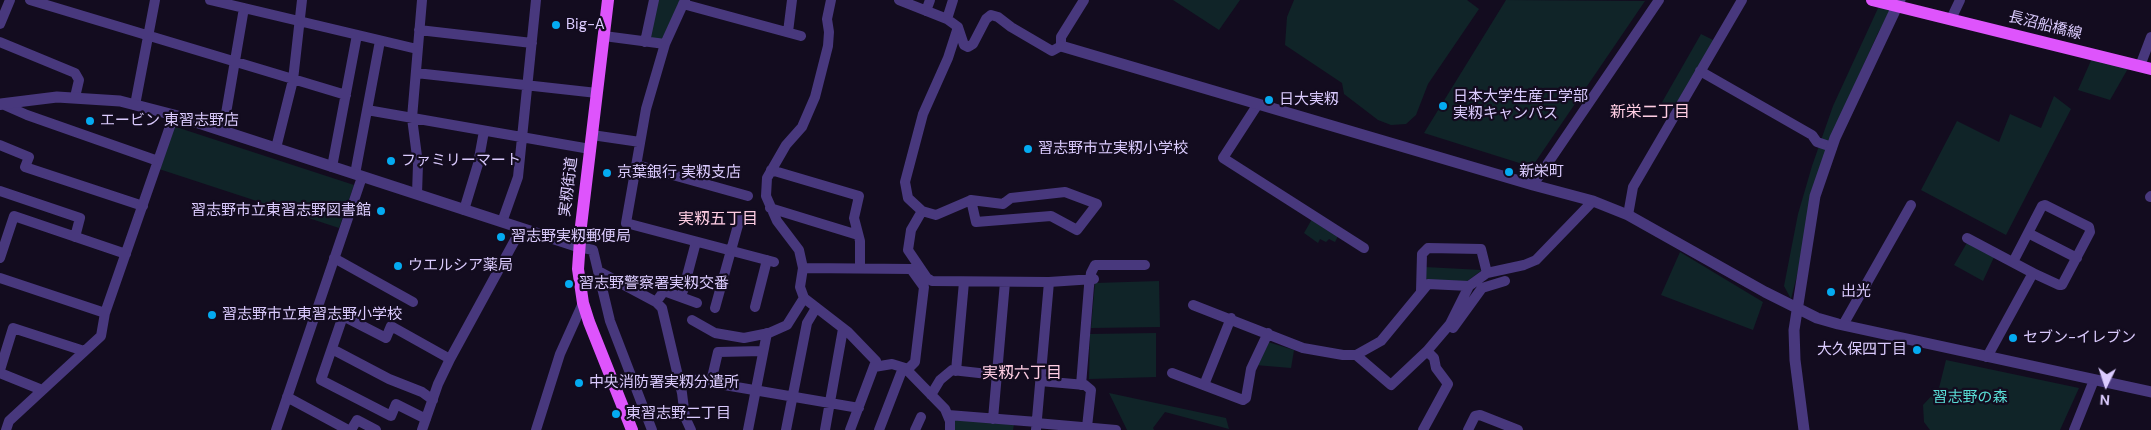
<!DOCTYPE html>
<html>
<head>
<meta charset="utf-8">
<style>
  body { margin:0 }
  #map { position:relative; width:2151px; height:430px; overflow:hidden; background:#130c1f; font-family:"DM Sans",sans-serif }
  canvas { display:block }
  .north { position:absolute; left:2081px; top:360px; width:50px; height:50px; -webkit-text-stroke:4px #130c1f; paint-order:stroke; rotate:184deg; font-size:14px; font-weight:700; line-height:20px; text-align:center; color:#dbcbfe }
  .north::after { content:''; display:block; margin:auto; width:18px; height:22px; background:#dbcbfe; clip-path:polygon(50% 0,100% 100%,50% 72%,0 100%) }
</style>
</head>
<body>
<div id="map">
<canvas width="2151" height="430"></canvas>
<div class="north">N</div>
</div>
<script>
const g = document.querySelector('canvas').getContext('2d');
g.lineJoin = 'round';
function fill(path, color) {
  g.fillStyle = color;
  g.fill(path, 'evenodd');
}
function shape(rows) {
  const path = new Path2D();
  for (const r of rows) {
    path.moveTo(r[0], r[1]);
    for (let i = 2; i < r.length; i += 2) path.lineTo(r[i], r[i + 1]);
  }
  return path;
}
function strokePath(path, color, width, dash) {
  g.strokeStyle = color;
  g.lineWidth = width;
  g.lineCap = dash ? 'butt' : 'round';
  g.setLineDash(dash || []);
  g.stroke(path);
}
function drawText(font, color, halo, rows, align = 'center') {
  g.font = font + ' "DM Sans","Noto Sans JP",sans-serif';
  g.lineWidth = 4.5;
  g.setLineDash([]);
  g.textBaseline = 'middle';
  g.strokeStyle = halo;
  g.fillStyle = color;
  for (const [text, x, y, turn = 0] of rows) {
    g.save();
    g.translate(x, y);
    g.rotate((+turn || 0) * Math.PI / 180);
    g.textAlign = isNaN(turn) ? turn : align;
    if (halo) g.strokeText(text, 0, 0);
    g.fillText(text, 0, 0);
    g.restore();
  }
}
const green = shape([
  [656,0,680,0,663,40,648,38],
  [1173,0,1240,0,1219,30],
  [1294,0,1467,0,1479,9,1428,84,1416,115,1406,124,1391,125,1378,120,1344,94,1342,83,1285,45,1287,17],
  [1506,0,1645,1,1532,167,1424,133],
  [1879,6,1891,11,1878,33,1834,130,1791,299,1784,286,1798,214,1812,166,1833,106],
  [1701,34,1715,41,1674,110,1661,104],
  [2093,56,2130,65,2110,100,2078,90],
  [2054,96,2071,109,2006,235,1921,190,1957,121,1999,142,2010,114,2041,128],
  [173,126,354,185,339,228,159,169],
  [1312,219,1338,236,1335,242,1329,239,1326,242,1320,239,1318,243,1304,233],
  [1968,241,1995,255,1983,281,1954,265],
  [1680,252,1763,302,1753,330,1661,295],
  [1425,267,1482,270,1466,282,1427,280,1425,277],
  [1159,281,1160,327,1091,328,1095,283],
  [1156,333,1156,377,1089,379,1090,334],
  [1268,342,1294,350,1291,368,1255,365],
  [1946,360,2079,388,2060,430,1930,430,1924,422,1923,405,1939,388],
  [1109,393,1226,418,1229,429,1165,412,1153,428,1154,430,1127,430],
  [953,418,1014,424,1013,430,954,430]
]);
const minor = shape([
  [30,0,346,95],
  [210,0,417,49],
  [831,0,827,19,829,32,828,46,815,97,802,127,786,145,767,178,766,196,777,221,799,250,803,268,911,269,924,287,915,362,907,370],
  [899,0,947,19,958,27,964,45,968,47,973,44,986,19,991,15,998,17,1011,27,1052,51,1061,46,1061,37,1084,0],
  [683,4,801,36],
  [926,11,930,0],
  [947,19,953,0],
  [1951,19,1960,0],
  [0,24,10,0],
  [958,27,948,58,923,114,905,182,908,198,922,211,936,215,971,200,1003,204,1011,198,1065,192,1097,204,1077,230,1051,216,976,222,971,200],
  [419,30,532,43],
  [788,32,792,0],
  [604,36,665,44,685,0],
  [0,42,75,73,79,80,75,97],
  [645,42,654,0],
  [665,44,646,109,626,223,774,262],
  [2140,66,2151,37],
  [1700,71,1812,135,1817,142,1832,147],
  [416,73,597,93],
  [1258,104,1223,158,1364,248],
  [1,105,2,104,27,115,158,161],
  [135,105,155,0],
  [367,110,590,149],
  [223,131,244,8],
  [592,135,640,142],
  [0,145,29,157,25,167,143,206],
  [276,148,293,80,302,0],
  [637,165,748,196],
  [332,167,357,35],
  [771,170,859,196,854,218,860,241,860,268],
  [355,174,380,41],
  [1533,185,1659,0],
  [0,191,80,218,75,237],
  [417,194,418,164,412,118,422,0],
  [2150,197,2151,196],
  [770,208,858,235],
  [464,210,478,164,484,131],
  [922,211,911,230,908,250,927,278,932,281,1049,282,1094,279],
  [1628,215,1633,187,1742,0],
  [502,222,518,177,536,0],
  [2028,233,2077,258],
  [1967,238,2033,273,2059,285,2062,285,2090,232,2089,227,2045,205,2042,206,2013,262],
  [579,247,593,250,610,321,652,430],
  [0,258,14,216,126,254],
  [334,258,413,302],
  [598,271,656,302,662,308,682,393,685,417,691,430],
  [0,278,105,313],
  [683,291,696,242],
  [1421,291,1422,254,1428,248,1481,249,1487,273],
  [804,298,848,332,876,361,850,430],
  [656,302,664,291,697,303],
  [1193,305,1303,348,1343,355,1356,355,1381,341,1428,284,1469,286,1487,273,1524,265,1536,260,1593,201],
  [755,307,767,260],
  [715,308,740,218],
  [692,320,715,333,744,338,769,333,787,325,804,298,800,287,803,268],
  [1843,325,1911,205],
  [1453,328,1482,288,1505,281],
  [332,349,389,379,422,392,433,400],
  [1356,355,1391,385,1427,351,1450,324,1469,286],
  [1987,357,2033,273],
  [874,367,892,364,905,368,945,409,950,421,950,430],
  [0,370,13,328,84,351],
  [956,371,964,282],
  [0,373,42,390],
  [1172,373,1243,400,1246,398,1251,369,1268,333],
  [678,377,859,408],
  [1040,381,1085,385,1091,390,1087,427],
  [711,382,718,352,763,351],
  [1081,385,1089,286,1091,273,1095,265,1145,265],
  [1204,385,1231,318],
  [931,395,940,380,952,370,997,375],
  [287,397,348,430],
  [948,415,1037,422],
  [426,419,396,404,391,416,321,380,343,316,386,338,391,326,450,359],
  [993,419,1005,282],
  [1036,423,1116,430],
  [6,430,9,421,101,336,105,313,174,115],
  [276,430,362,177],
  [351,430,357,420,376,430],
  [422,430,438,384,450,359,521,229],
  [536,430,560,354,583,303],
  [748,430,767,333],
  [786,430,807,323,816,308],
  [825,430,843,329],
  [879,430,901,373,905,368],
  [915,430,921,417],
  [1036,430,1049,282],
  [1423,430,1448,384,1436,368,1434,358,1427,351],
  [1468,430,1475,416,1480,415,1518,430],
  [2074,430,2094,380]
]);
const tertiary = shape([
  [1061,46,1533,185,1593,201,1628,215,1765,292,1817,318,1838,324,2151,392],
  [0,104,57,97,120,101,174,115,579,247],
  [1804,430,1795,360,1794,330,1815,196,1835,138,1900,0]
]);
const primary = shape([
  [608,0,581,226,578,269,583,303,589,322,632,430],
  [1872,0,2151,69]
]);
const markers = [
  [556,25,5,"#04abf1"],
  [1269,100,5,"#04abf1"],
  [1443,106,5,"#04abf1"],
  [90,121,5,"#04abf1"],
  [1028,149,5,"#04abf1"],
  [391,161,5,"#04abf1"],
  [1509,172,5,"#04abf1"],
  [607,173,5,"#04abf1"],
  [381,211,5,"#04abf1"],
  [501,237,5,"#04abf1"],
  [398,266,5,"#04abf1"],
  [569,284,5,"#04abf1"],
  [1831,292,5,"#04abf1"],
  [212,315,5,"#04abf1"],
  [2013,338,5,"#04abf1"],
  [1917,350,5,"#04abf1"],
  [579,383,5,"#04abf1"],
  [616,414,5,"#04abf1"]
];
const poiNames = [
  ["Big-A",566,25],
  ["日本大学生産工学部",1453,97],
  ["実籾キャンパス",1453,114],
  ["日大実籾",1279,100],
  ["エービン 東習志野店",100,121],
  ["習志野市立実籾小学校",1038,149],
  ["ファミリーマート",401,161],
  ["新栄町",1519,172],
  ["京葉銀行 実籾支店",617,173],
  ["習志野市立東習志野図書館",371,211,"right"],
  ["習志野実籾郵便局",511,237],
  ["ウエルシア薬局",408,266],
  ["習志野警察署実籾交番",579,284],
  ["出光",1841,292],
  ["習志野市立東習志野小学校",222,315],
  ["セブン-イレブン",2023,338],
  ["大久保四丁目",1907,350,"right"],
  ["中央消防署実籾分遣所",589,383],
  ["東習志野二丁目",626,414]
];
const streetNames = [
  ["長沼船橋線",2045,26,14],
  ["実籾街道",569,187,-83]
];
const parkNames = [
  ["習志野の森",1970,398]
];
const neighbourhoodNames = [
  ["新栄二丁目",1650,113],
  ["実籾五丁目",718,220],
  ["実籾六丁目",1022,374]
];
fill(green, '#102428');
strokePath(minor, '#48387d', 10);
strokePath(tertiary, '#48387d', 11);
strokePath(primary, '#de54fc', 12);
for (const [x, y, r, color] of markers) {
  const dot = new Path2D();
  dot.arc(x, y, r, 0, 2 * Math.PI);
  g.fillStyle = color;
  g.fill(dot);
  strokePath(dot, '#130c1f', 2);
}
drawText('15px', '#dbcbfe', '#130c1f', poiNames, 'left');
drawText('15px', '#dbcbfe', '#130c1f', streetNames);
drawText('15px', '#59dcd5', '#130c1f', parkNames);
drawText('16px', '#fecde3', '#130c1f', neighbourhoodNames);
</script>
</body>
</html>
